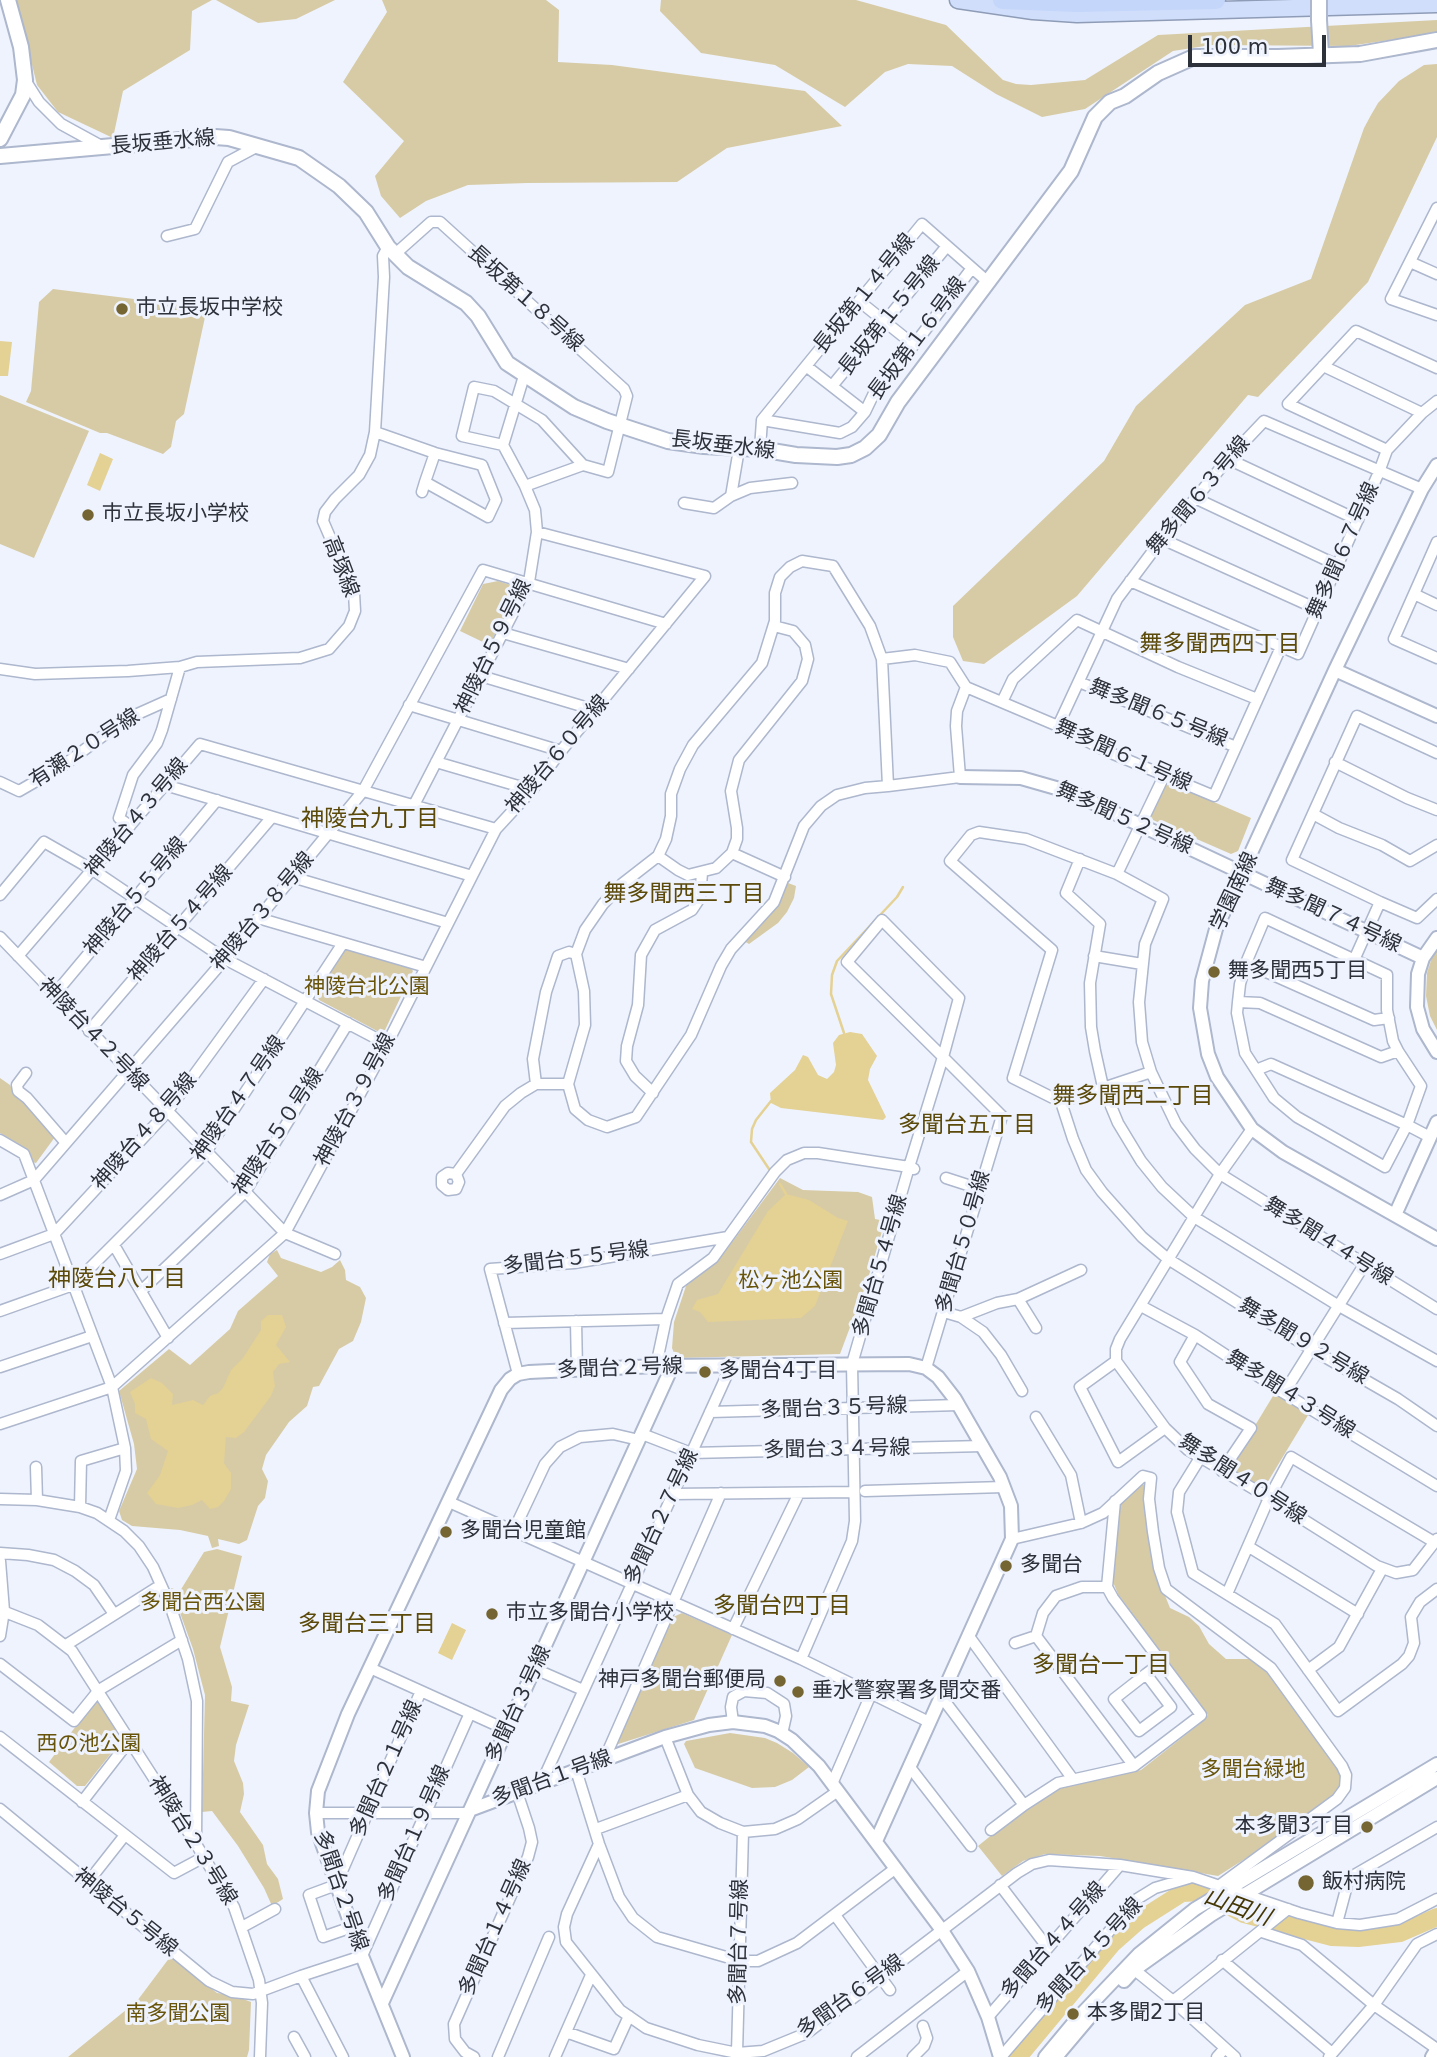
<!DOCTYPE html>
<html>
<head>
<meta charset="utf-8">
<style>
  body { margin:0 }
  #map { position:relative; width:1437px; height:2057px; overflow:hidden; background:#eff3fd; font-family:"DejaVu Sans",sans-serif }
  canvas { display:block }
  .scale { position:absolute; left:1188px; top:35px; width:138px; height:32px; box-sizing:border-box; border:4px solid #2d313a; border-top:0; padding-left:9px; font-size:21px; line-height:24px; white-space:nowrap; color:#2d313a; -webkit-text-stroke:5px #eff3fd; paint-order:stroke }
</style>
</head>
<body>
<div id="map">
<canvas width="1437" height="2057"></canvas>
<div class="scale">100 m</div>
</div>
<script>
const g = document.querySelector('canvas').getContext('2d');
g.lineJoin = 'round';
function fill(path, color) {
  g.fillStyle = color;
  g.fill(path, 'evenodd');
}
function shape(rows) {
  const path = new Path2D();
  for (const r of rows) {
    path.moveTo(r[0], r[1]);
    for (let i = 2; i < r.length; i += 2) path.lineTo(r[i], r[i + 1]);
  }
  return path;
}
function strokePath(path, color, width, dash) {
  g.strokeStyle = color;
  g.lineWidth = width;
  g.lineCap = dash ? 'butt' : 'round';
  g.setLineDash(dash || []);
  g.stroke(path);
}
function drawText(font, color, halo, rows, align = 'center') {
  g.font = font + ' "DejaVu Sans","Noto Sans JP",sans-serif';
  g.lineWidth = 6;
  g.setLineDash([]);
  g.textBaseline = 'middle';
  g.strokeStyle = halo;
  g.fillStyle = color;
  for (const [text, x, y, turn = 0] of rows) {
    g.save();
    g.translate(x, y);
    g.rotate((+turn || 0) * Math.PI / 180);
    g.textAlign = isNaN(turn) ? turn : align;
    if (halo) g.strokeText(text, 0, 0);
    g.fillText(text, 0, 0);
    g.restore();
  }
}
const green = shape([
  [16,0,212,0,192,11,190,50,123,91,113,138,58,112,37,85],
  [216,0,335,0,296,19,258,23],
  [382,0,546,0,559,10,558,62,612,65,805,91,842,126,727,148,677,182,527,183,468,185,426,201,400,218,381,196,375,176,404,141,343,82,387,12],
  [661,0,856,0,946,25,1003,80,1016,84,1031,85,1085,80,1158,35,1437,20,1437,33,1349,46,1211,45,1173,51,1085,109,1042,117,996,94,952,66,908,64,885,72,845,107,775,65,701,53,660,11],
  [1437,64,1437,137,1368,282,1258,397,1248,395,1077,596,984,664,963,661,953,637,953,606,1104,461,1136,406,1245,305,1311,279,1364,128,1371,115,1378,103,1399,81,1424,65],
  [53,289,207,308,184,414,176,421,171,447,163,454,107,433,100,433,26,402,31,391,39,302],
  [0,395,89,431,34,558,0,544],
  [498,581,520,588,489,645,460,631,483,584],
  [1172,784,1251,818,1238,851,1231,854,1153,820,1151,815,1164,786],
  [788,883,796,886,794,898,787,912,778,923,749,944,744,941,774,910],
  [1437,948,1437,1030,1430,1016,1426,996,1427,973,1433,954],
  [349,949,410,967,413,971,385,1030,379,1032,319,1000,316,991,341,951],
  [0,1078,10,1085,16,1097,23,1102,55,1137,36,1163,32,1162,27,1149,0,1133],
  [780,1178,803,1190,858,1192,872,1197,875,1219,885,1221,867,1282,840,1354,676,1358,672,1348,674,1322,686,1286,721,1257],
  [277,1250,281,1258,321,1272,332,1267,340,1260,345,1270,346,1280,360,1287,366,1298,361,1322,353,1341,339,1349,319,1386,313,1387,307,1406,289,1422,266,1455,262,1469,268,1481,265,1498,258,1506,247,1540,239,1544,218,1539,219,1546,212,1548,208,1536,180,1530,132,1526,122,1520,119,1511,137,1469,134,1444,119,1391,169,1349,190,1365,230,1329,238,1311,278,1276,267,1262,270,1254],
  [1276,1391,1310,1412,1264,1488,1259,1489,1228,1470],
  [1140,1483,1146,1486,1143,1494,1152,1563,1170,1608,1189,1617,1199,1626,1209,1644,1226,1659,1254,1659,1269,1675,1338,1767,1342,1779,1339,1790,1295,1827,1218,1876,1100,1856,1045,1854,1023,1861,1002,1876,978,1846,1019,1813,1060,1787,1141,1770,1203,1721,1208,1715,1118,1594,1113,1582,1120,1505,1127,1494],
  [217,1549,242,1556,220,1647,232,1687,231,1701,249,1705,236,1745,234,1761,243,1783,244,1794,240,1812,263,1845,267,1864,278,1879,283,1899,272,1906,264,1888,238,1846,212,1811,202,1812,205,1695,193,1649,171,1588,180,1591,204,1552],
  [682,1613,732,1635,694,1720,615,1745,625,1718,673,1617],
  [94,1702,101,1702,120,1734,121,1741,85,1786,77,1786,49,1762],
  [730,1733,765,1738,777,1743,793,1753,809,1767,792,1780,775,1787,752,1788,695,1768,684,1744,686,1741],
  [170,1957,217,1993,233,1995,251,2002,249,2050,247,2057,68,2057,137,2001]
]);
const water = shape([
  [0,341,12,342,8,376,0,376],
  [100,453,113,459,100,491,87,485],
  [850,1032,862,1034,877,1056,870,1069,868,1080,886,1117,883,1120,781,1108,771,1103,770,1093,795,1070,803,1055,808,1057,818,1075,827,1079,834,1072,836,1065,833,1043,839,1035],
  [786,1194,809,1200,838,1218,848,1221,815,1306,801,1318,708,1322,700,1312,692,1309,697,1300,718,1294,768,1211],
  [268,1315,282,1315,286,1327,276,1345,290,1362,279,1364,273,1372,275,1386,271,1396,244,1432,236,1438,226,1437,224,1463,231,1473,231,1489,224,1501,218,1507,210,1509,202,1500,192,1505,178,1508,156,1504,147,1493,160,1475,168,1451,151,1439,146,1419,135,1413,135,1404,130,1392,151,1378,162,1383,173,1394,172,1405,193,1400,203,1405,210,1396,218,1393,223,1388,231,1370,243,1358,261,1330,261,1321],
  [452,1623,466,1630,452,1660,438,1653]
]);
const stream = shape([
  [844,1033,831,994,832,975,837,961,897,897,903,887],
  [771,1101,756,1120,752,1129,751,1142,771,1172],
  [780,1184,786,1194]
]);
const river = shape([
  [1018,2057,1112,1944,1138,1921,1182,1893,1202,1892,1244,1914,1332,1937,1358,1938,1400,1933,1437,1917]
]);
const minor = shape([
  [25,80,39,102,61,124,103,147],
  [1437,208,1391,299,1437,315],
  [167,236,195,229,228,162,258,146],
  [394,255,431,222,440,222,624,389,627,396,608,472,583,465,542,420,494,391,474,387,462,436,503,445],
  [1410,262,1437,274],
  [859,301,914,345],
  [806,366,922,224,988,282],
  [1323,366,1422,413],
  [832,386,947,246],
  [865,412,877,387,914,345,972,268],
  [375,432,435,453,482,465,496,500,488,517,425,482,435,453],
  [760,449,762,420,806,366,865,412,852,427,840,433,762,420],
  [1387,450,1288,404,1356,331,1437,368],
  [1228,459,1358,520],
  [525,486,583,465],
  [422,492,425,482],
  [731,496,750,488,792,483],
  [1197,499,1337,565],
  [684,503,714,508,731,496,739,449],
  [1162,539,1317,609],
  [1437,542,1394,639,1437,658],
  [1130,581,1298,654,1379,472,1387,450,1422,413,1437,401],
  [1414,594,1437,605],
  [503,633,629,669],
  [882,659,915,655,950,662,966,687],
  [0,669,35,674,128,671,180,667,197,662,300,658,329,649,349,626,355,611,354,593,323,521,325,512,335,499,359,475,370,455,375,432,384,277,383,256,388,247],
  [481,676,595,710],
  [1079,682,1236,747],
  [1002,702,1013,679,1077,620,1178,667,1257,699],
  [409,705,561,751],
  [1058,726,1117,599,1162,539,1228,459,1264,421,1422,489],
  [436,762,532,790],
  [1335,762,1407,798,1437,810],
  [0,782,19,791,64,765,124,720,171,699],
  [888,786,882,659,870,626,833,566,802,561,790,567,780,577,775,593,775,621,762,663,693,745,680,769,671,794,671,816,666,839,658,856,622,884,603,904,585,930,576,954,584,991,585,1025,568,1084,575,1109,588,1120,607,1127,636,1117,691,1035,721,966,731,949,774,902,804,826,821,806,837,795,865,788,888,786,960,777,956,726,957,711,966,687,1058,726,1106,751,1214,796,1281,647],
  [414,805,529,582,537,532,535,510,525,486,503,445,524,376],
  [1313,814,1339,828,1382,845,1410,861,1437,845],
  [130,826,119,818,133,775,157,743,162,730,180,667],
  [732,853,785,877],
  [658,856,678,870,688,875,716,868,732,853,737,839,737,828,731,791,739,760,802,681,808,659,805,645,793,631,774,626],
  [1080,859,1066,893,1100,924,1090,983,1091,1027,1095,1051,1103,1087,1118,1123,1141,1161,1162,1187,1194,1217,1339,1306,1437,1361],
  [1117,874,1164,776],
  [472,876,496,829,532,790,561,751,705,576,537,532],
  [292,877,448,923],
  [0,895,44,842,93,870,225,959,387,1044],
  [1380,902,1417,918,1437,899],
  [258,918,426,967],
  [0,937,285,1233,335,1254],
  [18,956,200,744,496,829],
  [1094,956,1142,964],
  [1354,960,1380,902,1292,860,1357,716,1437,753],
  [1246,963,1374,1020,1389,1018],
  [54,995,217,800],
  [1238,1002,1240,984,1246,963,1265,918,1387,975,1387,1010,1393,1041,1398,1051],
  [89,1031,272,817],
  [1256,1070,1245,1053,1237,1013,1238,1002,1260,1003,1381,1057,1398,1051,1421,1086,1407,1125,1271,1064,1256,1070,1274,1098,1297,1117,1385,1167,1407,1125,1430,1137],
  [26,1073,17,1085,18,1091,27,1098,66,1143],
  [536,1084,533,1059,546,992,558,956,569,952,576,954],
  [653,1093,635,1076,626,1061,627,1046,638,1005,641,955,655,930,692,910,700,898,702,873],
  [1061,1102,1151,1072],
  [1252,1129,1220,1174,1120,1339,1116,1349,1116,1361,1165,1428,1188,1450,1269,1498,1377,1566,1396,1573,1413,1570,1437,1539],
  [0,1140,24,1154,112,1387,125,1448,126,1471,109,1520],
  [456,1174,448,1173,442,1177,442,1185,448,1190,456,1189,459,1182,456,1174,505,1106,521,1093,536,1084,568,1084],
  [946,1178,980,1189],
  [0,1195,34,1180,225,959,363,791,483,570,666,624],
  [114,1245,168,1338],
  [0,1254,54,1234,167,1112,264,979],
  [141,1291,245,1192,348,1023],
  [1018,1299,1036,1328],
  [1141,1306,1195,1335,1284,1393,1437,1486],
  [1437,1309,1220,1174,1195,1149,1176,1124,1151,1072,1142,1042,1139,1002,1145,944,1163,899,1117,874,1026,839,979,832,971,835,950,861,1052,950,1013,1078,1061,1102,1073,1139,1086,1170,1102,1192,1142,1237,1168,1259,1311,1349,1398,1399,1437,1426],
  [0,1311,73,1285,206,1152,343,943],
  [944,1312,961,1317,983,1332,1001,1355,1022,1391],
  [961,1317,997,1303,1018,1299,1081,1270],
  [576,1321,577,1370],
  [504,1323,666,1319],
  [1195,1335,1180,1362,1208,1404,1251,1428,1222,1471],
  [1116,1361,1080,1387,1118,1462,1165,1428],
  [656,1366,666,1319,678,1284,713,1258,775,1172,787,1160,804,1153,818,1153,909,1167,943,1057,959,998,882,920,847,962,943,1057,1002,1116,926,1368],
  [0,1367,92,1336],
  [518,1374,490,1269,574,1263,728,1237],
  [1284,1393,1364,1265],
  [710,1412,959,1405],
  [1036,1417,1071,1475,1081,1523],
  [0,1424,112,1387,285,1233,387,1044,472,876,165,785],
  [642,1434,691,1453,983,1446],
  [1200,1458,1179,1492,1177,1512,1193,1573,1275,1624,1338,1711,1402,1664,1409,1656,1414,1643,1411,1617,1420,1602,1437,1589],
  [36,1467,37,1500],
  [865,1491,1004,1487],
  [672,1494,854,1492],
  [0,1499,37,1500,80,1507,97,1513,124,1531,139,1546,153,1567,170,1605,188,1659,197,1701,196,1843],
  [449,1502,801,1659,929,1722],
  [80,1507,81,1461,125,1448],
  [513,1532,545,1464,560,1447,580,1437,613,1434,639,1440],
  [1012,1539,1081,1523,1103,1513,1143,1476,1151,1478,1149,1499,1153,1532,1159,1568,1166,1589,1271,1668,1342,1766,1346,1775,1345,1788,1337,1799,1220,1885],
  [1249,1547,1358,1614],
  [0,1553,28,1555,54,1560,75,1571,94,1585,114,1614],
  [0,1561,4,1611,0,1636],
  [1107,1587,1082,1587,1056,1596,1043,1613,1036,1636,1134,1766],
  [1227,1594,1269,1498,1291,1457,1434,1542],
  [0,1610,38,1625,72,1651,196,1844,234,1907,259,1980,262,2003,260,2057],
  [733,1629,799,1493],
  [968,1635,1072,1778],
  [1015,1643,1036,1636],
  [66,1645,161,1585],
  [801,1659,852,1541,855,1521,852,1364,909,1167,914,1169],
  [0,1664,74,1721,99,1690,182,1640],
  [370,1668,507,1730],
  [535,1669,583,1690],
  [1308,1670,1339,1647,1382,1569],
  [1146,1674,1171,1707,1139,1731,1114,1699,1146,1674,1161,1663],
  [940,1695,1024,1805,1058,1783,1134,1766,1201,1715,1113,1598,1107,1587,1115,1501],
  [733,1722,731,1707,733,1697,744,1691,767,1693,784,1704,786,1716,782,1734],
  [0,1737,174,1873,204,1857],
  [665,1737,688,1795,701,1812,720,1823,743,1832,775,1829,798,1819,838,1791],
  [604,1760,721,1493],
  [909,1766,971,1846],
  [576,1770,599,1844,619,1897,633,1918,657,1937,740,1961,758,1961,797,1943,896,1868],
  [541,1784,731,1366],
  [832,1784,871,1694],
  [82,1802,130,1740],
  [0,1809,209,1981,232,1992,253,1994,301,1976],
  [316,1813,469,1813],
  [596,1829,688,1795],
  [991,1830,1024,1805],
  [599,1844,567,1914,564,1927,566,1942,620,2010,646,2028,698,2045,737,2053,763,2051,807,2033,1017,1873,1032,1864,1049,1860,1120,1865,1193,1877,1299,1913,1337,1923,1360,1925,1398,1919,1437,1899],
  [88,1882,125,1835],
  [1000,1885,1048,1948],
  [835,1915,890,1990],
  [1337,1923,1349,1878,1437,1827],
  [242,1927,275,1909],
  [352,1927,323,1937,309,1895,336,1885,421,1691],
  [1262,1932,1302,1945,1374,2005,1437,2049],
  [1222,1960,1332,2053],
  [1131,1967,1173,2001,1235,2057],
  [1173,2001,1288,1909],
  [988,2017,1120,1865],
  [566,2032,614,2049,629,2016],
  [294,2037,305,2057],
  [737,2053,743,1832],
  [343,2057,301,1976,362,1956,470,1713],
  [474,2057,465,2052,455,2039,454,2024,528,1857,532,1842,529,1828,517,1792],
  [498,2057,549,1937],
  [555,2057,591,1975],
  [857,2057,968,1971],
  [913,2057,924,2046,927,2038,923,2026],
  [1001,2057,1137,1899,1155,1888,1189,1878],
  [1217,2057,1225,2048],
  [1329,2057,1374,2005,1417,1944,1437,1934]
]);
const tertiary = shape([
  [1437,465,1422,489,1335,670,1216,929,1202,981,1200,1008,1208,1054,1217,1077,1252,1129,1283,1152,1437,1239],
  [1335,670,1437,716],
  [960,777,1021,778,1070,792,1423,958],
  [1437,938,1423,958,1418,974,1417,1007,1423,1029,1437,1052],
  [1395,1215,1437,1122],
  [470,1810,672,1367],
  [1124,1981,1134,1970,1211,1915,1437,1778],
  [382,2003,470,1810,665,1737,709,1725,733,1722,765,1726,778,1731,792,1740,819,1766,941,1929,968,1971,988,2017,1000,2057],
  [403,2057,362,1956,318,1832,316,1813,318,1791,348,1714,501,1390,510,1379,518,1374,529,1372,656,1366,909,1364,926,1368,938,1377,955,1399,1000,1477,1011,1506,1012,1539,876,1841],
  [1045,2057,1075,2021,1139,1954,1195,1909,1437,1764],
  [1056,2057,1094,2012],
  [1432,2057,1437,2049]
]);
const secondary = shape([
  [1319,20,1321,54],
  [0,139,23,95,25,80,21,47,8,0],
  [0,156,215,137,229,138,299,158,339,186,366,212,388,247,408,267,466,303,478,316,507,363,574,407,607,421,668,441,704,446,760,449,796,455,837,457,851,455,865,448,879,435,898,402,1071,171,1095,117,1110,102,1125,96,1158,73,1194,57,1278,57,1360,54,1437,40]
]);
const trunk = shape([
  [958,0,1033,11,1077,14,1437,4]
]);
const motorway = shape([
  [1002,0,1077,3,1216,0]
]);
const secondaryBridge = shape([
  [1319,20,1319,0]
]);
const markers = [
  [122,309,7,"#746532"],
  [88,515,7,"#746532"],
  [1214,972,7,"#746532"],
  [705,1372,7,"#746532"],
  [446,1532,7,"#746532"],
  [1006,1566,7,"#746532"],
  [492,1614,7,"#746532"],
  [780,1681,7,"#746532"],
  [798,1692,7,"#746532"],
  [1367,1827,7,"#746532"],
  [1306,1883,9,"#746532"],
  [1073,2014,7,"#746532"]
];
const streetNames = [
  ["長坂垂水線",163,143,-5],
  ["長坂第１４号線",865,294,-51],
  ["長坂第１８号線",525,299,42],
  ["長坂第１５号線",890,316,-51],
  ["長坂第１６号線",918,339,-53],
  ["長坂垂水線",723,446,7],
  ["舞多聞６３号線",1199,496,-50],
  ["舞多聞６７号線",1344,551,-66],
  ["高塚線",340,567,69],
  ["神陵台５９号線",494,647,-64],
  ["舞多聞６５号線",1158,714,22],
  ["有瀬２０号線",85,749,-33],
  ["神陵台６０号線",558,755,-50],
  ["舞多聞６１号線",1123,756,24],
  ["神陵台４３号線",137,818,-50],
  ["舞多聞５２号線",1124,819,24],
  ["学園南線",1235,892,-65],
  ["神陵台５５号線",136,897,-50],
  ["神陵台３８号線",263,912,-50],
  ["舞多聞７４号線",1333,916,25],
  ["神陵台５４号線",181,924,-49],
  ["神陵台４２号線",93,1035,46],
  ["神陵台４７号線",239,1099,-55],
  ["神陵台３９号線",356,1100,-62],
  ["神陵台４８号線",145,1132,-49],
  ["神陵台５０号線",279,1132,-57],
  ["多聞台５０号線",964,1242,-74],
  ["舞多聞４４号線",1328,1242,32],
  ["多聞台５５号線",576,1259,-7],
  ["多聞台５４号線",881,1266,-74],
  ["舞多聞９２号線",1303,1342,31],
  ["多聞台２号線",620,1369,-2],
  ["舞多聞４３号線",1290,1395,32],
  ["多聞台３５号線",834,1409,-2],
  ["多聞台３４号線",837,1450,-1],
  ["舞多聞４０号線",1242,1480,33],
  ["多聞台２７号線",662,1517,-65],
  ["多聞台３号線",519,1704,-65],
  ["多聞台２１号線",387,1769,-66],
  ["多聞台１号線",552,1779,-20],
  ["多聞台１９号線",415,1834,-66],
  ["神陵台２３号線",192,1841,58],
  ["多聞台２号線",340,1891,71],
  ["神陵台５号線",125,1913,39],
  ["多聞台１４号線",496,1928,-66],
  ["多聞台４４号線",1054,1941,-49],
  ["多聞台７号線",740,1942,-89],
  ["多聞台４５号線",1090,1956,-48],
  ["多聞台６号線",851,1997,-36]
];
const poiNames = [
  ["市立長坂中学校",136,309],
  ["市立長坂小学校",102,515],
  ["舞多聞西5丁目",1228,972],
  ["多聞台4丁目",719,1372],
  ["多聞台児童館",460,1532],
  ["多聞台",1020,1566],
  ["市立多聞台小学校",506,1614],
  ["神戸多聞台郵便局",766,1681,"right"],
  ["垂水警察署多聞交番",812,1692],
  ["本多聞3丁目",1353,1827,"right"],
  ["飯村病院",1322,1883],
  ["本多聞2丁目",1087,2014]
];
const parkNames = [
  ["神陵台北公園",367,988],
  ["松ヶ池公園",791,1282],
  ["多聞台西公園",203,1604],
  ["西の池公園",89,1745],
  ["多聞台緑地",1253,1771],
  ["南多聞公園",178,2015]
];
const neighbourhoodNames = [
  ["舞多聞西四丁目",1220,645],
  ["神陵台九丁目",370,820],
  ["舞多聞西三丁目",684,895],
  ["舞多聞西二丁目",1133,1097],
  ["多聞台五丁目",967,1126],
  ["神陵台八丁目",117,1280],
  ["多聞台四丁目",782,1607],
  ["多聞台三丁目",367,1625],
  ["多聞台一丁目",1101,1666]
];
const waterNames = [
  ["山田川",1237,1908,20]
];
fill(green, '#d7cba6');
fill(water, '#e4d194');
strokePath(stream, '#e4d194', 2.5);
strokePath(river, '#e4d194', 18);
strokePath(minor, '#adb7cd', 13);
strokePath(tertiary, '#adb7cd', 16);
strokePath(secondary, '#adb7cd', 18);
strokePath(trunk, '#8f9cb7', 19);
strokePath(motorway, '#8f9cb7', 21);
strokePath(minor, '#fff', 10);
strokePath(tertiary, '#fff', 12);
strokePath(secondary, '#fff', 14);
strokePath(trunk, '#d0defb', 16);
strokePath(motorway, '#c4d6fa', 18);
strokePath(secondaryBridge, '#adb7cd', 18, []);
strokePath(secondaryBridge, '#fff', 14);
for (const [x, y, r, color] of markers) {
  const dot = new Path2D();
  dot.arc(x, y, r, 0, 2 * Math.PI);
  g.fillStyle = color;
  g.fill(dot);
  strokePath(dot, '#eff3fd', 2.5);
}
drawText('21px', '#2d313a', '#eff3fd', streetNames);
drawText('21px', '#2d313a', '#eff3fd', poiNames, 'left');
drawText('21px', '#68550b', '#eff3fd', parkNames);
drawText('23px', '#5b4a0a', '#eff3fd', neighbourhoodNames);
drawText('italic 23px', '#443705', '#eff3fd', waterNames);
</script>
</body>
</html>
